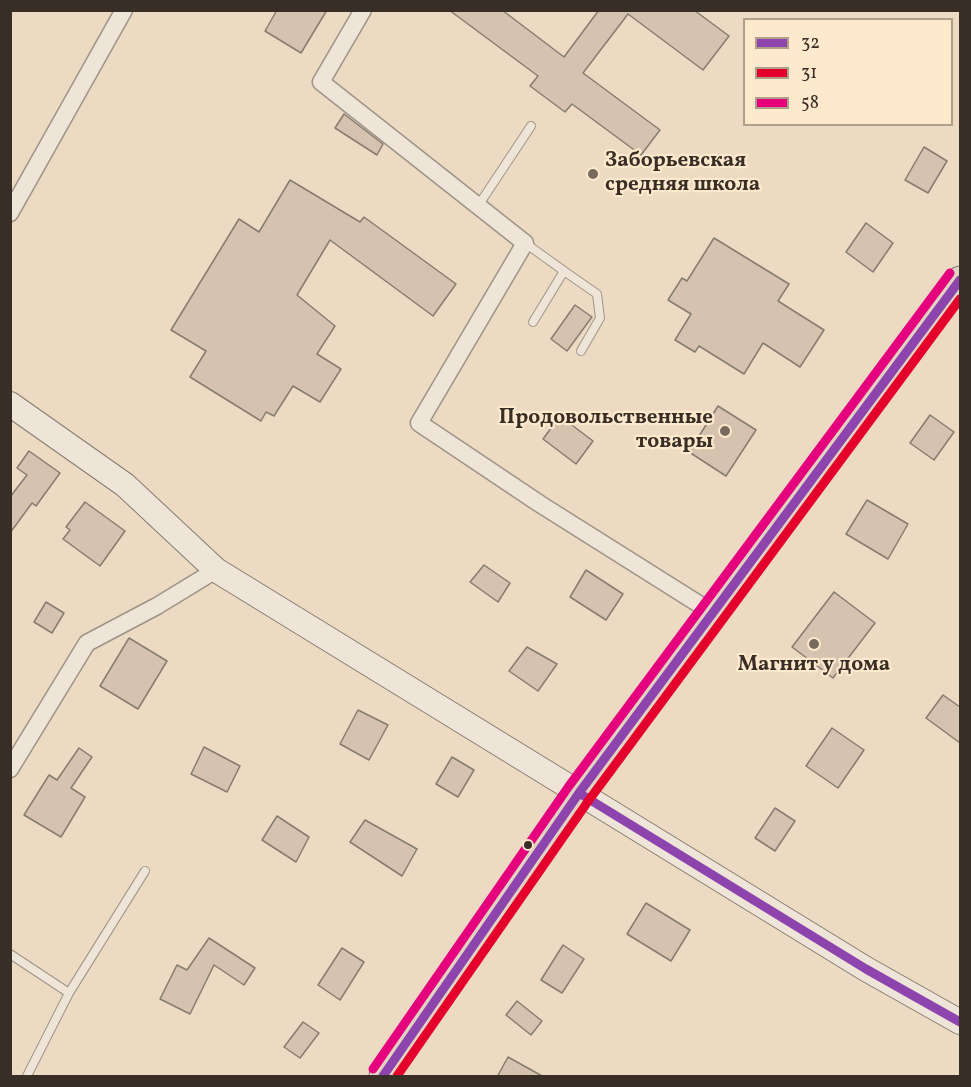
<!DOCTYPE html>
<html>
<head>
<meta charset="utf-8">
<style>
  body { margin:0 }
  #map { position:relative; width:971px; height:1087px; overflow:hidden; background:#ecdac2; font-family:Vollkorn,serif }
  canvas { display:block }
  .frame { position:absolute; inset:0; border:12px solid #392e26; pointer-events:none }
  .legend { position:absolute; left:743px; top:18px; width:210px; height:108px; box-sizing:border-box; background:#fee9cc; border:2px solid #af9e8a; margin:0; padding:8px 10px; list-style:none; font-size:18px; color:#392e26 }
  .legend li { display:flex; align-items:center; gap:12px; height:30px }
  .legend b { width:30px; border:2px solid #af9e8a }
</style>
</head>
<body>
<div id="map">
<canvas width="971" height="1087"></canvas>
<div class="frame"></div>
<ul class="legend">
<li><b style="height:8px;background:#8e44ad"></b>32</li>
<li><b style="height:8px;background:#e4002b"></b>31</li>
<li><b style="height:8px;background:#e5007d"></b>58</li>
</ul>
</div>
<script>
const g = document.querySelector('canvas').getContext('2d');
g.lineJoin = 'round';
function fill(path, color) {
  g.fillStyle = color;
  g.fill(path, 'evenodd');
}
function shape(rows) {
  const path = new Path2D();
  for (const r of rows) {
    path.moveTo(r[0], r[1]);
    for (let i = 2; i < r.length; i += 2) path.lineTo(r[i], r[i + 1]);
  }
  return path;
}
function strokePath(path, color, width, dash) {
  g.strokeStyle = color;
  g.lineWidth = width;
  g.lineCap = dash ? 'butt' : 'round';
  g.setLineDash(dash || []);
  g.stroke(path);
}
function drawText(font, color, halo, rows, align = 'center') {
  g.font = font + ' Vollkorn,serif';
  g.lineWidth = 4.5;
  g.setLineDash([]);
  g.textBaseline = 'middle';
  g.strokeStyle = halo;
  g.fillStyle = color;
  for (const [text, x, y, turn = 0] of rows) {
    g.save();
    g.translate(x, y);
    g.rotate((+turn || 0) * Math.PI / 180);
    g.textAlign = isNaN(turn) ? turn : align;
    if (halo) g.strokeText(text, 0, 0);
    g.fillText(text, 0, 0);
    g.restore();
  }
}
const building = shape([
  [277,10,327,10,301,53,265,31,277,10],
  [449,10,502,10,564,57,599,10,694,10,729,36,703,70,628,14,583,73,660,130,641,155,572,104,565,112,530,86,538,76,449,10],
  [344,114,383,144,377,155,335,128,344,114],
  [924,147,947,161,928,193,905,180,924,147],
  [290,180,360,222,364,217,456,284,433,316,330,240,297,295,335,326,317,354,341,369,320,402,293,386,274,416,266,412,261,421,190,377,206,351,171,330,239,219,259,232,290,180],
  [866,223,893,243,873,272,846,252,866,223],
  [714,238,789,284,778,301,824,330,800,367,763,343,744,374,699,346,695,352,675,340,691,314,668,300,682,278,687,281,714,238],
  [575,305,592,317,567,351,551,339,575,305],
  [718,406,756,430,726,476,689,452,718,406],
  [930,415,954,432,934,460,910,443,930,415],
  [560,416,593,441,576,464,543,439,560,416],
  [29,451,60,473,36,506,32,503,10,533,10,497,27,475,17,468,29,451],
  [867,500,908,524,888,559,846,534,867,500],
  [85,502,125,531,100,566,63,539,70,530,66,527,85,502],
  [484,565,510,583,498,602,470,582,484,565],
  [586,570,623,594,606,620,570,597,586,570],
  [834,592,875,623,833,678,792,647,834,592],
  [46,602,64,613,52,633,34,622,46,602],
  [129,638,167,661,138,709,100,686,129,638],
  [527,647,557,664,538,691,509,671,527,647],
  [943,695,960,707,960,743,926,718,943,695],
  [358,710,388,725,369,760,340,744,358,710],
  [832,728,864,750,838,788,806,766,832,728],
  [204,747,240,766,227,792,191,774,204,747],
  [79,748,92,757,71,788,85,797,61,837,24,815,49,775,57,780,79,748],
  [452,757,474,770,458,797,436,784,452,757],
  [775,808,795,821,775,851,755,838,775,808],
  [277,816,309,837,296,862,262,840,277,816],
  [365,820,417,849,402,876,350,842,365,820],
  [646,903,690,930,671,961,627,934,646,903],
  [209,938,255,968,244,985,214,965,190,1014,160,999,177,965,187,970,209,938],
  [563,945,584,959,562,993,541,980,563,945],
  [342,948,364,962,340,1000,318,985,342,948],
  [517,1001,542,1021,531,1035,506,1015,517,1001],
  [303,1022,319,1033,300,1058,284,1047,303,1022],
  [508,1057,544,1077,497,1077,508,1057]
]);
const lane = shape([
  [478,206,531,126],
  [525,243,564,271,533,322],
  [564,271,597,294,600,318,581,351],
  [10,954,69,993],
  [27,1076,69,993,145,871]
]);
const street = shape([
  [363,10,321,82,525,243,419,423,540,504,713,613],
  [10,213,124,10],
  [10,769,87,643,157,606,216,570]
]);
const secondary = shape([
  [10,404,125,485,216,570,866,969,960,1022]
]);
const primary = shape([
  [383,1076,579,793,960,280]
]);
const bus1 = shape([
  [579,793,866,969,960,1022],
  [383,1076,579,793,960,280]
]);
const bus2 = shape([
  [397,1076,589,800,960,299]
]);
const bus3 = shape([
  [373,1069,569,786,950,273]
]);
const markers = [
  [593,174,6,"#786a5d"],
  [725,431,6,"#786a5d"],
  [814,644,6,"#786a5d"],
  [528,845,5,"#392e26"]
];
const poiNames = [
  ["Заборьевская",605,162],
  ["средняя школа",605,186],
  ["Продовольственные",713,419,"right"],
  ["товары",713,443,"right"],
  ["Магнит у дома",814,666,"center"]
];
fill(building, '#d5c2af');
strokePath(building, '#867c70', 1.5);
strokePath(lane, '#9e9486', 10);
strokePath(street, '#9e9486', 19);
strokePath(secondary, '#867c70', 26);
strokePath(primary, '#867c70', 29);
strokePath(lane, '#eee4d8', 8);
strokePath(street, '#eee4d8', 16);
strokePath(secondary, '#eee4d8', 24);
strokePath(primary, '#e1d4c3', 27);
strokePath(bus1, '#8e44ad', 9);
strokePath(bus2, '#e4002b', 9);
strokePath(bus3, '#e5007d', 9);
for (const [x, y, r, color] of markers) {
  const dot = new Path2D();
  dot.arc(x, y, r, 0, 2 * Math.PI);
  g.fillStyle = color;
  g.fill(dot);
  strokePath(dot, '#fee9cc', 2);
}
drawText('bold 21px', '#392e26', '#fee9cc', poiNames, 'left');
</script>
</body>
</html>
